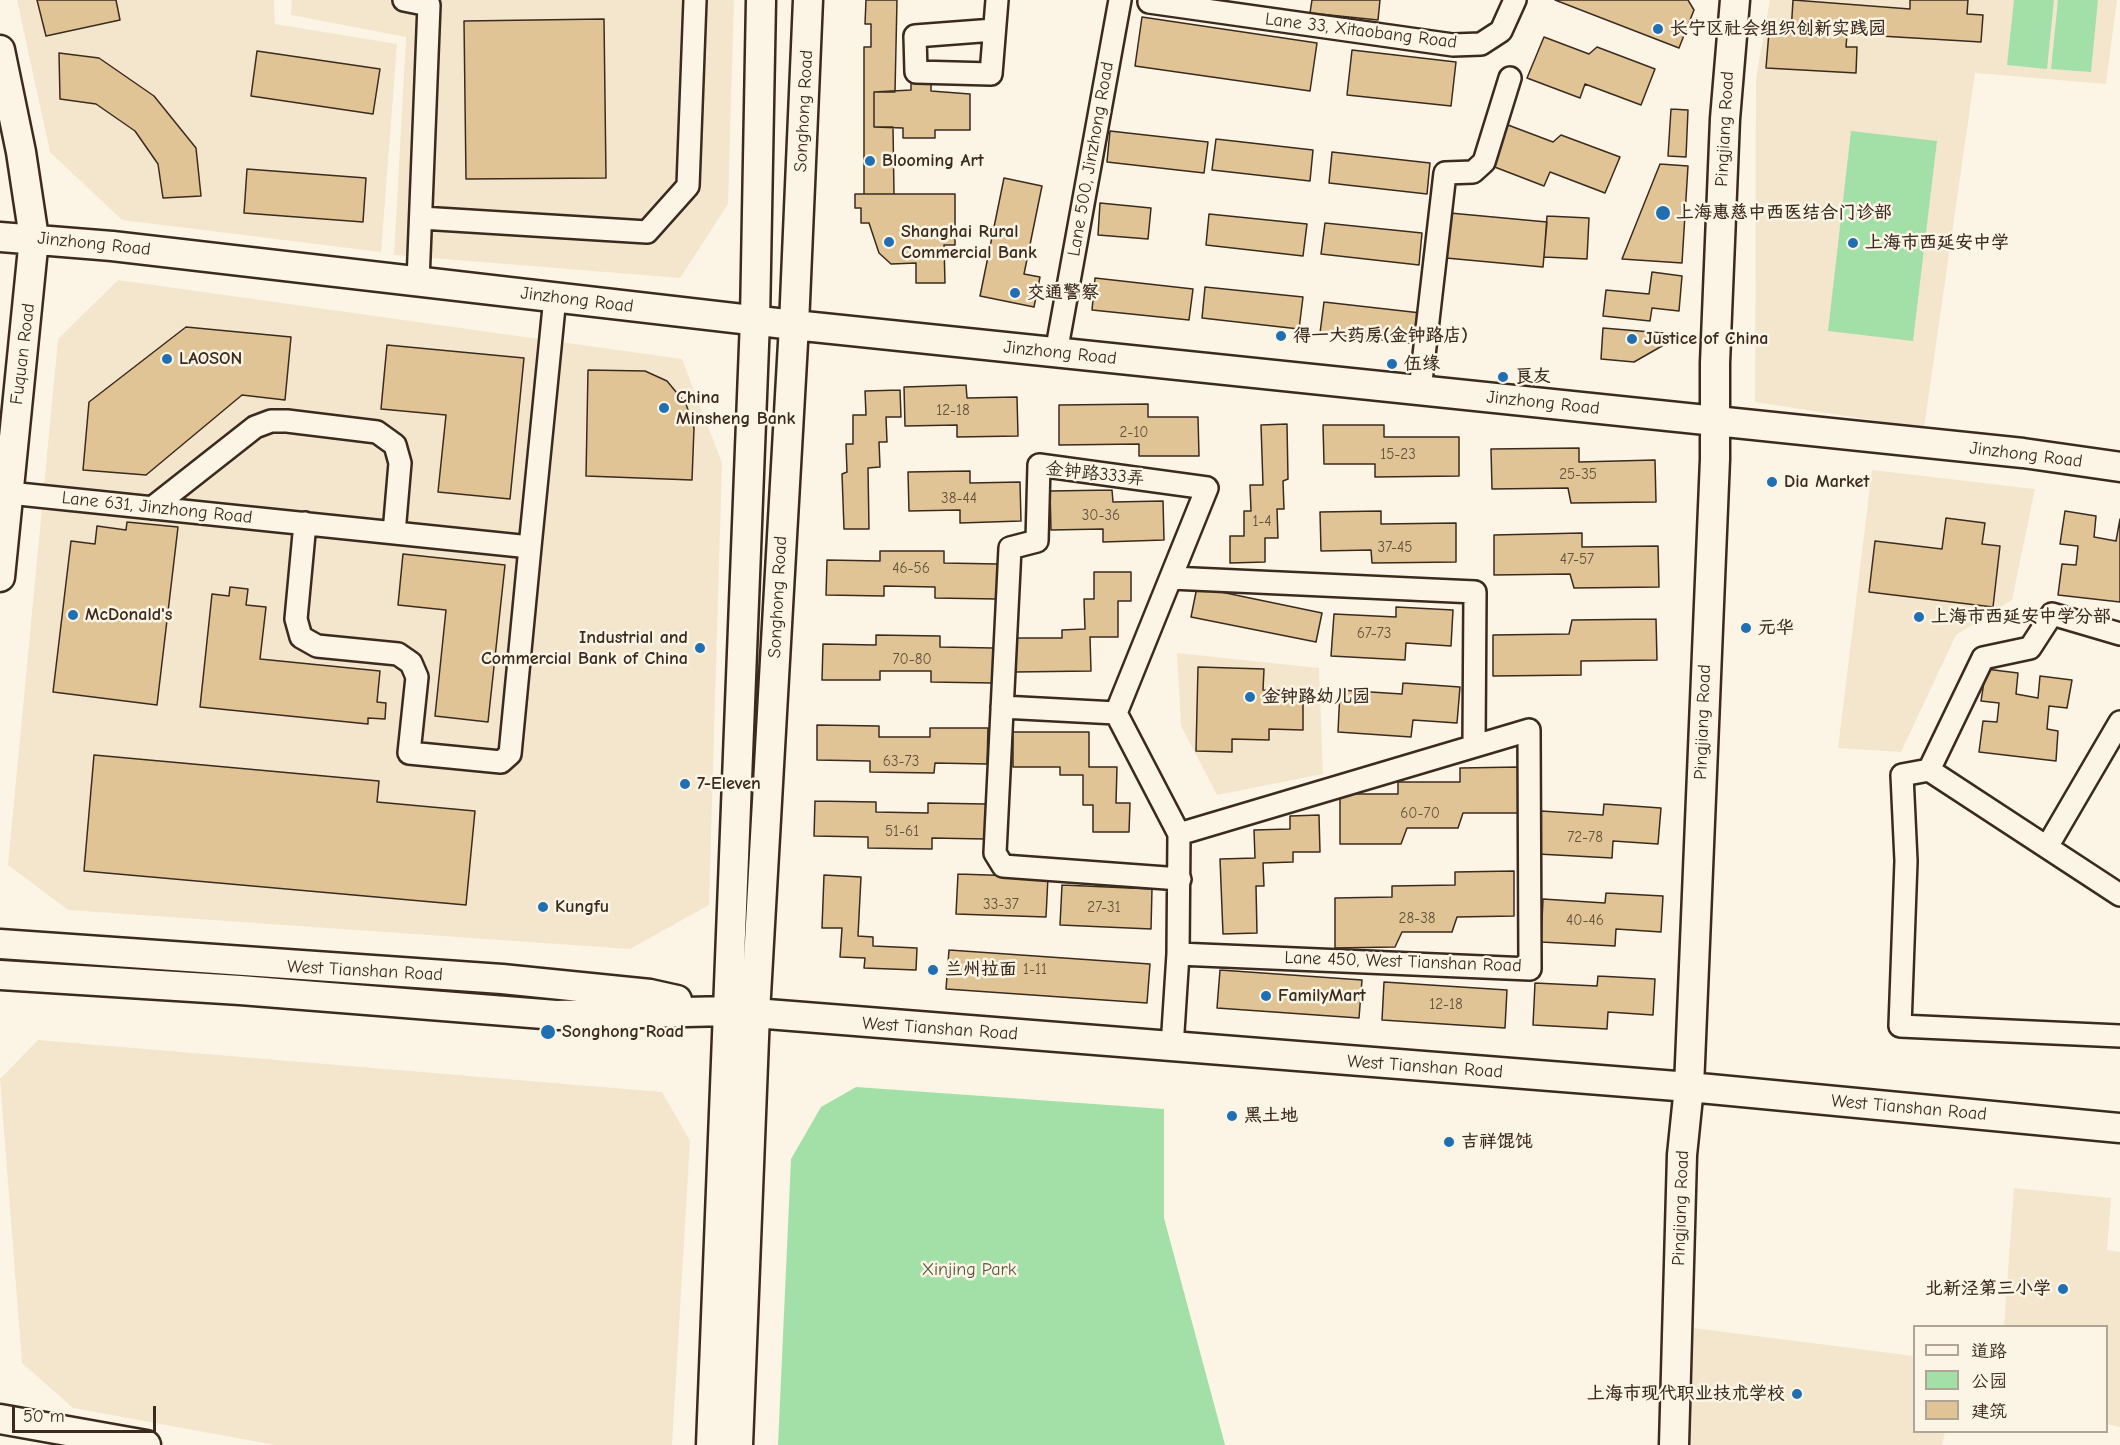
<!DOCTYPE html>
<html>
<head>
<meta charset="utf-8">
<style>
  body { margin:0 }
  #map { position:relative; width:2120px; height:1445px; overflow:hidden; background:#fcf5e5; font-family:"Comic Neue","LXGW WenKai TC",sans-serif }
  canvas { display:block }
  .legend { position:absolute; left:1913px; top:1325px; width:195px; height:108px; box-sizing:border-box; background:#fcf5e5; border:2px solid #afa495; margin:0; padding:8px 10px; list-style:none; font-size:18px; color:#3b2a1e }
  .legend li { display:flex; align-items:center; gap:12px; height:30px }
  .legend b { width:30px; border:2px solid #afa495 }
  .scale { position:absolute; left:12px; top:1406px; width:144px; height:27px; box-sizing:border-box; border:3px solid #3b2a1e; border-top:0; padding-left:8px; font-size:18px; line-height:21px; white-space:nowrap; color:#3b2a1e; -webkit-text-stroke:4px #fcf5e5; paint-order:stroke }
</style>
</head>
<body>
<div id="map">
<canvas width="2120" height="1445"></canvas>
<ul class="legend">
<li><b style="height:8px;background:#fcf5e5"></b>道路</li>
<li><b style="height:16px;background:#a3e0a7"></b>公园</li>
<li><b style="height:16px;background:#e1c495"></b>建筑</li>
</ul>
<div class="scale">50 m</div>
</div>
<script>
const g = document.querySelector('canvas').getContext('2d');
g.lineJoin = 'round';
function fill(path, color) {
  g.fillStyle = color;
  g.fill(path, 'evenodd');
}
function shape(rows) {
  const path = new Path2D();
  for (const r of rows) {
    path.moveTo(r[0], r[1]);
    for (let i = 2; i < r.length; i += 2) path.lineTo(r[i], r[i + 1]);
  }
  return path;
}
function strokePath(path, color, width, dash) {
  g.strokeStyle = color;
  g.lineWidth = width;
  g.lineCap = dash ? 'butt' : 'round';
  g.setLineDash(dash || []);
  g.stroke(path);
}
function drawText(font, color, halo, rows, align = 'center') {
  g.font = font + ' "Comic Neue","LXGW WenKai TC",sans-serif';
  g.lineWidth = 5;
  g.setLineDash([]);
  g.textBaseline = 'middle';
  g.strokeStyle = halo;
  g.fillStyle = color;
  for (const [text, x, y, turn = 0] of rows) {
    g.save();
    g.translate(x, y);
    g.rotate((+turn || 0) * Math.PI / 180);
    g.textAlign = isNaN(turn) ? turn : align;
    if (halo) g.strokeText(text, 0, 0);
    g.fillText(text, 0, 0);
    g.restore();
  }
}
const built = shape([
  [17,0,274,0,275,24,397,44,381,252,122,220,50,152],
  [292,0,734,0,728,204,680,278,394,255,406,37,291,15],
  [1770,0,2117,0,2106,84,1975,73,1924,428,1755,402,1756,78],
  [118,280,682,359,722,463,709,905,630,949,68,910,8,865,58,339],
  [1872,470,2035,489,2012,600,1956,635,1901,752,1838,748],
  [1177,653,1319,668,1323,774,1217,795,1181,726],
  [38,1040,662,1092,690,1141,672,1445,275,1445,73,1408,22,1363,0,1079],
  [2014,1188,2111,1198,2107,1250,2120,1252,2120,1427,2107,1424,2106,1326,2004,1326],
  [1678,1326,1914,1356,1914,1432,1945,1432,1942,1445,1679,1445]
]);
const green = shape([
  [2014,0,2054,0,2047,69,2007,65],
  [2058,0,2098,0,2091,72,2051,69],
  [1851,131,1937,141,1913,341,1828,331],
  [856,1087,1164,1109,1164,1218,1225,1445,778,1445,791,1159,821,1107]
]);
const building = shape([
  [37,0,116,0,120,20,46,36,37,0],
  [866,0,897,0,895,92,874,92,874,127,893,127,894,194,864,194,864,47,871,47,871,24,865,24,866,0],
  [1312,0,1380,0,1378,20,1310,13,1312,0],
  [1555,0,1688,0,1694,10,1679,48,1555,0],
  [1793,0,1910,9,1910,0,1968,0,1967,14,1983,15,1981,42,1847,34,1846,47,1857,47,1856,73,1766,68,1769,32,1791,33,1793,0],
  [1142,17,1317,43,1310,91,1135,66,1142,17],
  [604,19,606,178,466,179,464,21,604,19],
  [1544,37,1589,54,1597,47,1655,69,1641,105,1585,84,1580,98,1527,78,1544,37],
  [1352,50,1456,62,1451,106,1347,95,1352,50],
  [257,51,380,69,373,114,251,96,257,51],
  [59,53,99,58,154,96,196,148,201,196,163,198,158,164,135,131,96,104,60,99,59,53],
  [911,83,931,83,931,91,970,94,970,130,935,130,935,138,903,138,903,128,874,127,874,92,911,90,911,83],
  [1671,109,1688,110,1686,157,1668,156,1671,109],
  [1508,125,1553,142,1561,135,1620,157,1605,193,1550,172,1544,186,1492,166,1508,125],
  [1110,131,1208,142,1204,173,1107,162,1110,131],
  [1216,139,1313,150,1310,181,1212,170,1216,139],
  [1332,152,1430,163,1427,194,1329,183,1332,152],
  [1660,164,1688,166,1682,263,1622,259,1660,164],
  [247,169,366,178,363,222,244,213,247,169],
  [1004,178,1042,186,1024,274,1040,277,1034,307,980,296,1004,178],
  [855,194,955,194,955,245,944,245,945,283,916,283,916,263,891,264,879,253,869,223,861,223,861,208,855,208,855,194],
  [1100,203,1151,208,1148,239,1098,235,1100,203],
  [1450,213,1547,222,1543,267,1446,258,1450,213],
  [1209,214,1307,224,1303,256,1206,245,1209,214],
  [1547,216,1589,218,1587,259,1544,257,1547,216],
  [1325,223,1422,233,1419,265,1321,254,1325,223],
  [1652,272,1682,276,1679,311,1652,308,1650,321,1603,316,1606,290,1649,294,1652,272],
  [1095,278,1193,289,1189,320,1092,310,1095,278],
  [1205,287,1303,297,1299,329,1202,318,1205,287],
  [1324,302,1421,313,1418,344,1320,333,1324,302],
  [186,327,291,337,285,400,242,395,146,475,83,470,89,402,186,327],
  [1603,328,1663,333,1662,346,1634,362,1601,359,1603,328],
  [387,345,524,358,510,499,438,492,446,415,381,409,387,345],
  [588,370,645,371,667,381,686,404,694,428,692,480,586,476,588,370],
  [966,385,967,398,1017,397,1018,436,957,437,957,425,905,426,904,387,966,385],
  [900,390,901,417,886,417,887,442,879,442,880,467,868,468,869,529,844,529,842,474,847,472,846,444,853,444,853,415,866,415,865,391,900,390],
  [1148,404,1148,417,1198,417,1199,456,1139,456,1139,444,1059,445,1059,405,1148,404],
  [1287,424,1288,479,1283,481,1284,509,1277,509,1278,538,1265,538,1265,562,1230,563,1230,536,1244,536,1244,511,1251,511,1250,485,1263,485,1261,425,1287,424],
  [1323,425,1384,425,1384,437,1459,437,1459,476,1375,477,1375,464,1324,464,1323,425],
  [1579,448,1579,462,1655,460,1656,502,1571,503,1568,488,1492,489,1491,449,1579,448],
  [970,471,970,483,1020,482,1021,521,960,523,960,510,909,511,908,472,970,471],
  [1112,490,1113,502,1163,501,1164,540,1103,542,1103,529,1051,530,1050,491,1112,490],
  [1381,511,1381,524,1456,523,1456,562,1372,563,1371,550,1321,551,1320,512,1381,511],
  [2065,511,2096,516,2094,537,2116,541,2120,519,2120,602,2058,595,2062,564,2076,565,2078,546,2060,544,2065,511],
  [1946,518,1985,523,1982,544,2000,546,1993,607,1869,592,1875,541,1942,549,1946,518],
  [127,522,178,527,157,705,53,692,71,541,95,544,97,526,126,530,127,522],
  [1582,533,1582,547,1658,546,1659,587,1574,588,1570,574,1494,575,1494,535,1582,533],
  [880,551,944,551,944,563,998,564,997,599,935,598,935,587,884,586,884,596,826,595,827,560,880,561,880,551],
  [403,554,505,565,488,722,435,716,446,610,398,605,403,554],
  [1094,572,1131,572,1131,601,1118,601,1118,637,1090,637,1091,671,1015,672,1014,638,1062,638,1062,630,1085,629,1084,599,1094,599,1094,572],
  [230,587,248,589,246,605,266,607,260,659,380,671,377,702,386,703,385,719,368,718,368,724,200,707,212,594,229,596,230,587],
  [1197,587,1322,613,1316,642,1191,617,1197,587],
  [1396,607,1453,610,1451,646,1406,643,1405,660,1331,656,1334,614,1396,617,1396,607],
  [1656,619,1657,660,1581,661,1581,675,1493,676,1493,635,1569,634,1572,620,1656,619],
  [876,635,940,636,940,647,993,648,993,683,931,682,931,671,880,671,880,680,822,680,823,644,876,645,876,635],
  [1198,667,1264,669,1263,690,1303,691,1303,730,1269,729,1269,740,1232,739,1232,752,1196,751,1198,667],
  [1986,669,2018,673,2016,694,2038,698,2040,676,2072,680,2067,708,2049,706,2047,729,2058,731,2056,761,1979,752,1983,721,1997,722,1999,703,1981,701,1986,669],
  [1403,683,1460,687,1457,723,1413,720,1411,737,1338,732,1340,690,1402,694,1403,683],
  [817,725,879,726,879,737,930,737,930,728,988,728,987,764,935,763,934,773,870,772,870,761,817,760,817,725],
  [1013,732,1089,732,1089,767,1117,767,1116,803,1130,803,1129,832,1093,832,1093,805,1083,805,1083,775,1060,775,1060,767,1013,767,1013,732],
  [94,755,379,781,377,802,475,811,466,905,84,871,94,755],
  [1519,767,1519,813,1463,813,1458,828,1407,828,1401,844,1340,844,1340,794,1398,794,1398,782,1460,782,1460,768,1519,767],
  [815,801,876,802,876,812,928,813,928,803,986,804,985,839,932,838,932,849,868,848,868,837,814,836,815,801],
  [1604,804,1661,808,1658,844,1613,841,1612,858,1538,854,1541,811,1603,815,1604,804],
  [1319,815,1320,852,1293,852,1293,862,1263,863,1264,886,1256,886,1257,933,1223,934,1220,859,1255,858,1254,830,1290,829,1290,816,1319,815],
  [1514,871,1514,916,1457,917,1452,932,1402,932,1395,947,1335,948,1335,898,1392,897,1392,886,1455,885,1455,872,1514,871],
  [958,874,1048,877,1046,917,956,914,958,874],
  [824,875,861,877,858,936,873,937,873,946,917,948,916,970,864,968,865,958,840,957,842,928,822,928,824,875],
  [1062,885,1152,889,1151,929,1060,925,1062,885],
  [1606,893,1663,896,1661,932,1616,929,1615,946,1541,942,1543,899,1605,903,1606,893],
  [949,950,1150,964,1147,1003,946,989,949,950],
  [1220,970,1362,980,1359,1018,1217,1008,1220,970],
  [1598,976,1655,979,1653,1015,1608,1012,1607,1029,1533,1025,1535,983,1597,986,1598,976],
  [1384,982,1507,990,1505,1028,1382,1020,1384,982]
]);
const street = shape([
  [404,0,429,5,418,281],
  [1149,2,1453,45,1481,44,1501,31,1515,0],
  [994,30,915,36,916,72,991,74,997,0],
  [421,218,647,232,688,186,695,0],
  [1056,353,1120,0],
  [1420,390,1445,173,1473,172,1484,162,1510,78],
  [9,493,530,547,555,297],
  [152,508,255,427,271,421,287,421,377,432,395,445,400,463,394,533],
  [305,523,296,619,301,637,317,646,398,654,411,663,417,677,409,753,501,762,510,754,530,547],
  [1171,578,1475,592,1474,745],
  [1002,707,1116,713,1179,834,1178,954,1172,1047],
  [1116,713,1207,488,1039,465,1037,541,1010,548,995,853,1003,866,1180,879],
  [1929,770,1983,658,2030,648,2052,614,2120,634],
  [2047,847,2120,722],
  [2120,895,1929,770,1902,775,1906,861,1900,1026,2120,1036],
  [1178,954,1530,969,1529,730,1179,834]
]);
const secondary = shape([
  [0,50,21,152,34,238,0,577],
  [0,237,112,246,794,325,2023,453,2120,467],
  [0,944,502,979,650,994,677,1000],
  [0,975,240,990,556,1015,729,1011,1689,1087,2120,1128],
  [0,1419,146,1445],
  [711,1445,755,320,761,0],
  [738,1445,755,1013,794,325,808,0],
  [1674,1445,1682,1155,1689,1087,1715,459,1715,363,1725,119,1735,0]
]);
const markers = [
  [1658,29,6,"#1f6fb2"],
  [870,161,6,"#1f6fb2"],
  [1663,213,8,"#1f6fb2"],
  [889,242,6,"#1f6fb2"],
  [1853,243,6,"#1f6fb2"],
  [1015,293,6,"#1f6fb2"],
  [1281,336,6,"#1f6fb2"],
  [1632,339,6,"#1f6fb2"],
  [167,359,6,"#1f6fb2"],
  [1392,364,6,"#1f6fb2"],
  [1503,377,6,"#1f6fb2"],
  [664,408,6,"#1f6fb2"],
  [1772,482,6,"#1f6fb2"],
  [73,615,6,"#1f6fb2"],
  [1919,617,6,"#1f6fb2"],
  [1746,628,6,"#1f6fb2"],
  [700,648,6,"#1f6fb2"],
  [1250,697,6,"#1f6fb2"],
  [685,784,6,"#1f6fb2"],
  [543,907,6,"#1f6fb2"],
  [933,970,6,"#1f6fb2"],
  [1266,996,6,"#1f6fb2"],
  [548,1032,8,"#1f6fb2"],
  [1232,1116,6,"#1f6fb2"],
  [1449,1142,6,"#1f6fb2"],
  [2063,1289,6,"#1f6fb2"],
  [1797,1394,6,"#1f6fb2"]
];
const numberNames = [
  ["12-18",953,411],
  ["2-10",1134,433],
  ["15-23",1398,455],
  ["25-35",1578,475],
  ["38-44",959,499],
  ["30-36",1101,516],
  ["1-4",1262,522],
  ["37-45",1395,548],
  ["47-57",1577,560],
  ["46-56",911,569],
  ["67-73",1374,634],
  ["70-80",912,660],
  ["63-73",901,762],
  ["60-70",1420,814],
  ["51-61",902,832],
  ["72-78",1585,838],
  ["33-37",1001,905],
  ["27-31",1104,908],
  ["28-38",1417,919],
  ["40-46",1585,921],
  ["1-11",1035,970],
  ["12-18",1446,1005]
];
const poiNames = [
  ["长宁区社会组织创新实践园",1670,29],
  ["Blooming Art",882,161],
  ["上海惠慈中西医结合门诊部",1676,213],
  ["Shanghai Rural",901,232],
  ["Commercial Bank",901,253],
  ["上海市西延安中学",1865,243],
  ["交通警察",1027,293],
  ["得一大药房(金钟路店)",1293,336],
  ["Justice of China",1644,339],
  ["LAOSON",179,359],
  ["伍缘",1404,364],
  ["良友",1515,377],
  ["China",676,398],
  ["Minsheng Bank",676,419],
  ["Dia Market",1784,482],
  ["McDonald's",85,615],
  ["上海市西延安中学分部",1931,617],
  ["元华",1758,628],
  ["Industrial and",688,638,"right"],
  ["Commercial Bank of China",688,659,"right"],
  ["金钟路幼儿园",1262,697],
  ["7-Eleven",697,784],
  ["Kungfu",555,907],
  ["兰州拉面",945,970],
  ["FamilyMart",1278,996],
  ["Songhong Road",562,1032],
  ["黑土地",1244,1116],
  ["吉祥馄饨",1461,1142],
  ["北新泾第三小学",2051,1289,"right"],
  ["上海市现代职业技术学校",1785,1394,"right"]
];
const streetNames = [
  ["Lane 33, Xitaobang Road",1361,31,7],
  ["Songhong Road",804,111,-87],
  ["Pingjiang Road",1725,129,-87],
  ["Lane 500, Jinzhong Road",1091,159,-80],
  ["Jinzhong Road",94,244,6],
  ["Jinzhong Road",577,300,7],
  ["Jinzhong Road",1060,353,6],
  ["Fuquan Road",23,354,-83],
  ["Jinzhong Road",1543,403,6],
  ["Jinzhong Road",2026,455,7],
  ["金钟路333弄",1095,474,6],
  ["Lane 631, Jinzhong Road",157,508,6],
  ["Songhong Road",778,597,-87],
  ["Pingjiang Road",1703,722,-88],
  ["Lane 450, West Tianshan Road",1403,962,2],
  ["West Tianshan Road",365,971,3],
  ["West Tianshan Road",940,1029,4],
  ["West Tianshan Road",1425,1067,4],
  ["West Tianshan Road",1909,1108,5],
  ["Pingjiang Road",1681,1208,-88]
];
const parkNames = [
  ["Xinjing Park",969,1270]
];
fill(built, '#f4e6cd');
fill(green, '#a3e0a7');
fill(building, '#e1c495');
strokePath(building, '#3b2a1e', 1.5);
strokePath(street, '#3b2a1e', 26);
strokePath(secondary, '#3b2a1e', 33);
strokePath(street, '#fcf5e5', 21);
strokePath(secondary, '#fcf5e5', 28);
for (const [x, y, r, color] of markers) {
  const dot = new Path2D();
  dot.arc(x, y, r, 0, 2 * Math.PI);
  g.fillStyle = color;
  g.fill(dot);
  strokePath(dot, '#fcf5e5', 2);
}
drawText('15px', '#64503c', null, numberNames);
drawText('bold 18px', '#3b2a1e', '#fcf5e5', poiNames, 'left');
drawText('18px', '#3b2a1e', '#fcf5e5', streetNames);
drawText('18px', '#555840', '#fcf5e5', parkNames);
</script>
</body>
</html>
